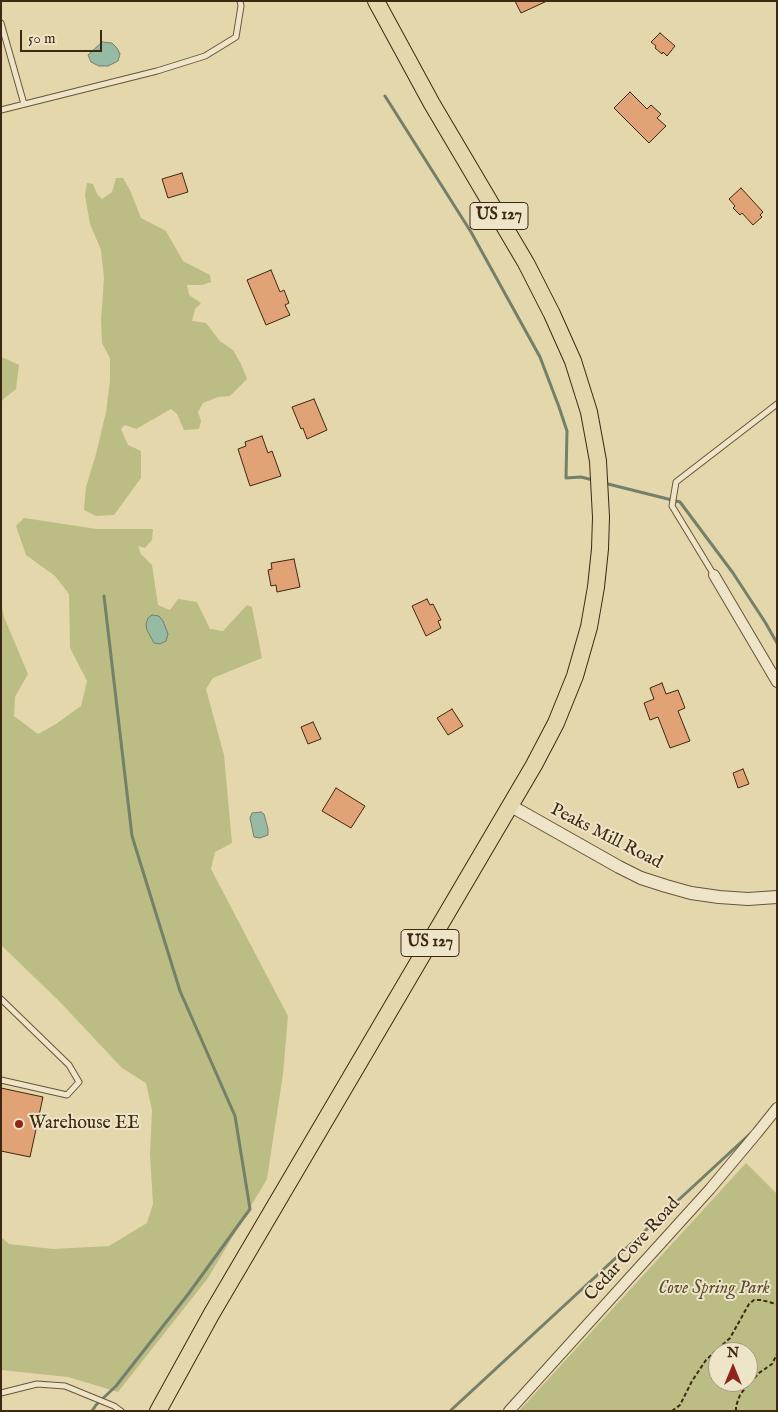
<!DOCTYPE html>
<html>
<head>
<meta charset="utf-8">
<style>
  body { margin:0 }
  #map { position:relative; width:778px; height:1412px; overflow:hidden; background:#e5d7ac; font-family:"IM FELL English",serif }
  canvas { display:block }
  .frame { position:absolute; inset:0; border:2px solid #3d2812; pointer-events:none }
  .north { position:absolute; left:708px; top:1342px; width:50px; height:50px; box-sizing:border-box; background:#eee5c9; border:1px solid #a79980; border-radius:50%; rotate:0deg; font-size:14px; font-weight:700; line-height:20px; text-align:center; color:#3d2812 }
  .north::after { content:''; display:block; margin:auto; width:18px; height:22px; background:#8f2418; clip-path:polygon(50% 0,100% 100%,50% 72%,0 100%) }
  .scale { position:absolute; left:20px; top:30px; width:82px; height:22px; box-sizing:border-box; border:2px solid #3d2812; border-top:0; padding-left:6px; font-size:15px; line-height:18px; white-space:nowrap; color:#3d2812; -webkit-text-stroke:4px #eee5c9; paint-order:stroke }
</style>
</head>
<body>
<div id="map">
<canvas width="778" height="1412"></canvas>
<div class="frame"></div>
<div class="north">N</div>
<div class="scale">50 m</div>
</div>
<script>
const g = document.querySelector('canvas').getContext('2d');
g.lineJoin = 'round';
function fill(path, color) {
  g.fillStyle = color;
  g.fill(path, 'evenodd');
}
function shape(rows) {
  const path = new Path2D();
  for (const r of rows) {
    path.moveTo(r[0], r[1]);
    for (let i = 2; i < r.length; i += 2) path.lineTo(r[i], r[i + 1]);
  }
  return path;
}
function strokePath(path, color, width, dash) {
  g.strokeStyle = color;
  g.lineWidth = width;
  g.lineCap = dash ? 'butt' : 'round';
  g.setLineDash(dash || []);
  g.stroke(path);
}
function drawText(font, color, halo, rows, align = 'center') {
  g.font = font + ' "IM FELL English",serif';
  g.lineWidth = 4;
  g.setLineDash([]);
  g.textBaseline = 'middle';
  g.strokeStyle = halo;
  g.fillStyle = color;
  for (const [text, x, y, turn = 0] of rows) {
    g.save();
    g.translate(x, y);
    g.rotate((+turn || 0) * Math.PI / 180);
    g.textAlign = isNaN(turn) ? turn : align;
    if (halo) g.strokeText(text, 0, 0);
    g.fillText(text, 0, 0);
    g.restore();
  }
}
const green = shape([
  [116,178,123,178,130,190,141,218,166,231,183,261,210,275,211,282,202,285,187,285,189,295,201,303,195,309,192,321,206,323,220,341,233,350,241,364,247,379,230,396,218,397,203,403,198,412,201,421,199,429,184,430,177,414,171,409,136,429,125,425,121,429,128,445,141,451,141,478,114,515,96,516,84,510,86,487,96,454,106,412,110,381,110,358,102,343,101,320,104,278,101,250,90,224,85,195,87,183,93,184,97,194,102,199,112,192],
  [1,358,4,358,19,365,16,389,1,401],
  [24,518,97,529,153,529,152,540,145,548,138,546,141,554,152,565,158,605,170,610,178,599,197,602,210,629,223,631,247,605,252,607,262,658,213,678,206,689,224,755,232,843,215,852,211,869,288,1016,283,1074,267,1179,208,1278,118,1392,68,1377,1,1370,1,1237,9,1244,53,1249,109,1246,147,1223,153,1204,150,1154,152,1110,146,1083,122,1068,59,1001,1,945,1,602,4,617,28,674,15,697,14,716,38,734,56,724,81,706,87,681,70,648,69,594,55,576,26,555,16,526],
  [746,1163,777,1194,777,1411,519,1411],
  [718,1352,748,1352,748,1382,718,1382]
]);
const water = shape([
  [102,42,112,43,117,48,120,54,118,61,108,66,99,66,91,62,88,55,102,42],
  [152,615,159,616,163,621,168,634,166,641,160,644,154,643,147,630,146,624,148,618,152,615],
  [261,812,264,814,268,829,268,835,260,838,254,837,250,818,252,813,261,812]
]);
const stream = shape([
  [385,96,471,232,540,357,559,407,567,431,566,478,581,477,593,480],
  [604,483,680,502,733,573,765,622,777,643],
  [92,1411,96,1405,116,1386,189,1293,250,1209,235,1116,180,991,132,836,104,596],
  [450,1411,751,1133]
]);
const building = shape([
  [515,1,547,1,521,13,515,1],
  [660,33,675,46,667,56,663,52,662,54,655,48,656,46,651,42,660,33],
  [630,92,647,109,651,105,661,114,657,118,666,126,649,143,614,108,630,92],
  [182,173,188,192,168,198,162,179,182,173],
  [741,188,763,212,760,215,762,217,753,225,742,213,740,215,733,208,735,206,729,199,741,188],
  [271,270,280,292,284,290,289,303,285,305,290,315,266,325,247,280,271,270],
  [314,399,327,430,307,439,303,428,301,429,292,407,314,399],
  [262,436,268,453,272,451,281,476,250,486,238,449,246,446,245,442,262,436],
  [294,559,300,587,277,592,276,585,271,586,268,570,272,569,271,563,294,559],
  [427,599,430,605,433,604,441,620,438,621,441,628,426,636,412,606,427,599],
  [662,683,666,694,678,690,685,708,678,711,690,741,670,748,658,717,650,720,644,703,654,699,650,688,662,683],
  [452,709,463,726,448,735,437,718,452,709],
  [313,722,321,739,308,744,301,727,313,722],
  [743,769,749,784,738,788,733,773,743,769],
  [336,788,365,806,351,828,322,811,336,788],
  [1,1088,43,1097,30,1157,1,1151,1,1088]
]);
const path = shape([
  [672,1411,680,1405,692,1381,706,1360,730,1338,749,1304,754,1300,761,1300,777,1304],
  [736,1411,736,1406,740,1395,746,1387,759,1373,772,1364,777,1354]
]);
const service = shape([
  [1,23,24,104],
  [1,110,157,71,205,56,236,37,241,6,240,1],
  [714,575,672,506,676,482,777,404],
  [1,999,69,1065,79,1082,67,1095,1,1080],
  [1,1393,37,1384,65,1386,114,1406,121,1411]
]);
const minor = shape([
  [714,575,777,682],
  [509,1411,710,1189,757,1133,777,1108]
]);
const tertiary = shape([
  [511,806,619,867,641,878,666,886,691,893,719,897,748,899,777,897]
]);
const trunk = shape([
  [158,1411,212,1313,534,765,556,723,575,676,589,627,596,587,600,549,601,517,598,461,589,412,573,361,552,314,526,263,432,104,376,1]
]);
const markers = [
  [19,1124,5,"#8f2418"]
];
const shields = [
  [499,216,58],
  [430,943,58]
];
const shieldNames = [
  ["US 127",499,216],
  ["US 127",430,943]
];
const streetNames = [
  ["Peaks Mill Road",606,837,27],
  ["Cedar Cove Road",633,1250,-48]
];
const poiNames = [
  ["Warehouse EE",29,1124]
];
const parkNames = [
  ["Cove Spring Park",714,1289]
];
fill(green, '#bbbd85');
fill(water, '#97baa5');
strokePath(water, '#73806a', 1);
strokePath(stream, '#73806a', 3);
fill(building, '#e1a276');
strokePath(building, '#3d2812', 1);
strokePath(service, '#675438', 7);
strokePath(minor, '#675438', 12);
strokePath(tertiary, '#675438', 14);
strokePath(trunk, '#3d2812', 18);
strokePath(path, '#3d2812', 2, [4, 2.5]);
strokePath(service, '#eee5c9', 5);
strokePath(minor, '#eee5c9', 10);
strokePath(tertiary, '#eee5c9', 12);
strokePath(trunk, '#e5d7ac', 16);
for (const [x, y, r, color] of markers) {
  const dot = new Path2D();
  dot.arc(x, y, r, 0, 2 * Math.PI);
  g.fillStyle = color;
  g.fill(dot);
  strokePath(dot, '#eee5c9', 2);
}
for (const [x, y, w] of shields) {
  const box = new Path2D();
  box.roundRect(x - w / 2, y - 13.5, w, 27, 4);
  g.fillStyle = '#eee5c9';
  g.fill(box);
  strokePath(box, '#3d2812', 1);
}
drawText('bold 16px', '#3d2812', null, shieldNames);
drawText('18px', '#3d2812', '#eee5c9', streetNames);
drawText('18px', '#3d2812', '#eee5c9', poiNames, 'left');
drawText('italic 18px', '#5c4d2f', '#eee5c9', parkNames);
</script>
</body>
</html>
